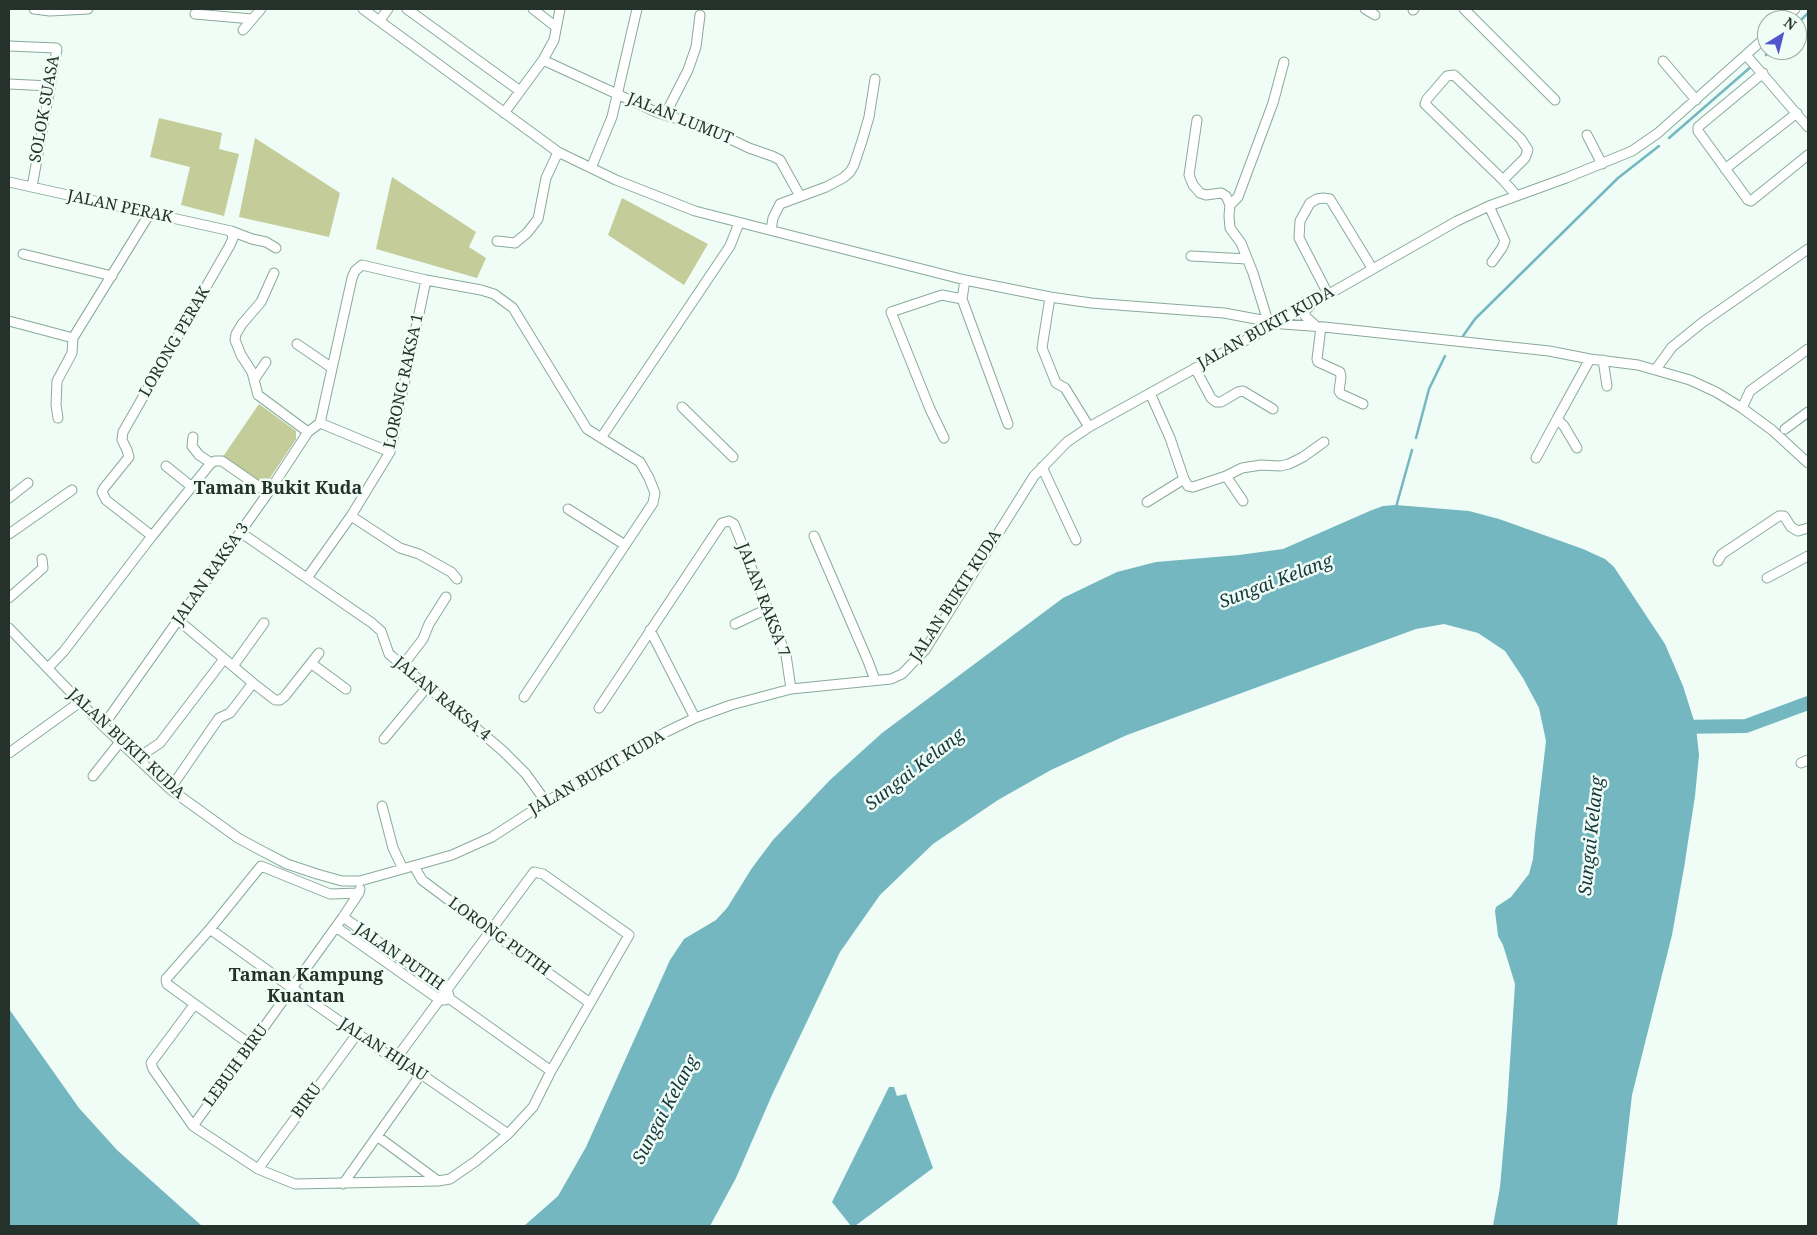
<!DOCTYPE html>
<html>
<head>
<meta charset="utf-8">
<style>
  body { margin:0 }
  #map { position:relative; width:1817px; height:1235px; overflow:hidden; background:#effdf6; font-family:"Noto Serif",serif }
  canvas { display:block }
  .frame { position:absolute; inset:0; border:10px solid #25322b; pointer-events:none }
  .north { position:absolute; left:1757px; top:10px; width:50px; height:50px; box-sizing:border-box; background:#effdf6; border:1px solid #9eaca5; border-radius:50%; rotate:36deg; font-size:14px; font-weight:700; line-height:20px; text-align:center; color:#25322b }
  .north::after { content:''; display:block; margin:auto; width:18px; height:22px; background:#5355cc; clip-path:polygon(50% 0,100% 100%,50% 72%,0 100%) }
</style>
</head>
<body>
<div id="map">
<canvas width="1817" height="1235"></canvas>
<div class="frame"></div>
<div class="north">N</div>
</div>
<script>
const g = document.querySelector('canvas').getContext('2d');
g.lineJoin = 'round';
function fill(path, color) {
  g.fillStyle = color;
  g.fill(path, 'evenodd');
}
function shape(rows) {
  const path = new Path2D();
  for (const r of rows) {
    path.moveTo(r[0], r[1]);
    for (let i = 2; i < r.length; i += 2) path.lineTo(r[i], r[i + 1]);
  }
  return path;
}
function strokePath(path, color, width, dash) {
  g.strokeStyle = color;
  g.lineWidth = width;
  g.lineCap = dash ? 'butt' : 'round';
  g.setLineDash(dash || []);
  g.stroke(path);
}
function drawText(font, color, halo, rows, align = 'center') {
  g.font = font + ' "Noto Serif",serif';
  g.lineWidth = 5;
  g.setLineDash([]);
  g.textBaseline = 'middle';
  g.strokeStyle = halo;
  g.fillStyle = color;
  for (const [text, x, y, turn = 0] of rows) {
    g.save();
    g.translate(x, y);
    g.rotate((+turn || 0) * Math.PI / 180);
    g.textAlign = isNaN(turn) ? turn : align;
    if (halo) g.strokeText(text, 0, 0);
    g.fillText(text, 0, 0);
    g.restore();
  }
}
const green = shape([
  [159,118,222,133,219,149,239,154,224,216,181,205,190,167,150,157],
  [255,138,340,193,329,237,239,217],
  [392,177,476,232,469,247,486,258,477,278,376,249],
  [622,198,708,244,684,285,608,235],
  [259,404,296,431,296,439,264,487,222,458]
]);
const water = shape([
  [1396,505,1469,511,1499,519,1583,549,1605,559,1614,567,1665,644,1683,686,1696,727,1699,755,1695,796,1684,868,1672,935,1632,1095,1617,1226,1493,1226,1500,1187,1507,1108,1515,984,1503,945,1498,936,1495,911,1496,907,1511,897,1529,874,1533,859,1535,835,1546,741,1539,708,1523,678,1505,651,1478,633,1444,624,1416,629,1127,735,1051,770,998,800,933,844,880,895,840,952,772,1095,736,1178,710,1226,524,1226,558,1196,586,1147,670,960,684,939,716,920,727,908,752,868,773,840,830,780,882,733,1063,598,1117,572,1156,562,1239,555,1283,549,1372,510,1383,506],
  [9,1009,79,1108,117,1150,202,1226,11,1226,9,1224],
  [889,1087,894,1087,897,1096,906,1094,933,1168,855,1226,851,1226,832,1202]
]);
const stream = shape([
  [1797,24,1808,13],
  [1766,55,1771,50],
  [1669,138,1753,65],
  [1463,336,1475,319,1618,178,1659,146],
  [1416,438,1429,389,1445,356],
  [1396,507,1412,450]
]);
const river = shape([
  [1678,727,1746,726,1808,703]
]);
const minor = shape([
  [34,9,50,11,88,9],
  [363,9,558,152,616,180,695,211,965,280,1050,297,1091,303,1224,313,1283,324,1324,327,1549,351,1590,359,1638,365,1690,380,1716,392,1742,408,1772,430,1808,463],
  [407,9,520,91],
  [533,9,556,27],
  [1365,9,1375,15],
  [1464,9,1555,100],
  [1413,10,1414,9],
  [195,14,252,19],
  [380,20,388,9],
  [1783,20,1795,9],
  [243,30,261,9],
  [9,46,56,48,57,49,32,187],
  [1746,55,1808,127],
  [543,60,656,112,709,129,749,148,772,156,780,160,800,196],
  [1663,61,1696,100],
  [1763,73,1698,127,1698,131,1748,200,1751,201,1808,155],
  [9,84,50,86],
  [504,113,543,60,554,40,560,9],
  [665,115,688,70,696,47,700,15],
  [1197,120,1189,175,1193,185,1200,193,1206,195,1221,193,1226,196,1230,205],
  [1587,135,1602,164],
  [591,168,612,117,637,9],
  [1725,169,1797,113],
  [1503,180,1525,158,1528,150,1521,139,1454,75,1447,76,1427,99,1425,104,1503,180,1516,195],
  [9,182,231,231,252,239,266,242,276,248],
  [1489,206,1505,241,1502,248,1492,262],
  [771,230,773,218,780,204,826,187,843,178,850,172,854,165,862,141,869,117,875,79],
  [497,241,515,243,527,233,538,219,546,178,558,152],
  [23,254,112,276],
  [1191,256,1247,259],
  [274,273,261,302,242,324,236,334,235,340,241,355,252,372,258,395,308,432],
  [965,280,962,299,1008,424],
  [1328,294,1299,238,1300,221,1310,203,1317,199,1323,198,1330,199,1372,268],
  [1050,297,1042,348,1056,383,1065,388,1089,427],
  [1310,306,1305,311,1305,316,1315,325],
  [1266,315,1253,273,1241,243,1230,228,1229,216,1230,205,1238,197,1273,103,1284,62],
  [9,321,73,338],
  [1321,327,1317,359,1318,362,1340,372,1341,377,1339,391,1341,394,1363,404],
  [297,344,332,368],
  [1603,360,1607,386],
  [1195,368,1211,398,1216,402,1221,402,1238,392,1243,391,1273,409],
  [1656,369,1672,347,1703,322,1808,249],
  [254,380,266,362],
  [1150,393,1170,438,1184,479,1188,486,1193,487,1226,476,1242,468,1261,465,1280,466,1289,464,1303,457,1324,442],
  [682,407,733,457],
  [1742,408,1750,391,1808,349],
  [58,418,56,405,57,381,72,353,73,338,150,213],
  [1785,429,1808,412],
  [193,437,192,446,199,455,211,463],
  [601,438,730,246,739,223],
  [944,438,930,409,891,312,942,295,962,299],
  [1577,448,1564,426,1557,419,1590,359],
  [390,452,320,423,352,278,355,271,362,265,426,280,481,290,494,294,513,308,587,429,640,462,649,478,655,493,653,503,524,697],
  [1536,458,1557,419],
  [166,466,192,487],
  [1042,467,1076,540],
  [1226,476,1243,501],
  [9,498,28,483],
  [1147,502,1184,479],
  [568,509,625,545],
  [351,516,400,548,419,554,451,572,457,579],
  [240,532,372,623,381,631,389,654,503,751,526,774,546,802],
  [9,534,72,490],
  [152,536,106,500,102,492,104,488,129,457,127,450,122,440,123,432,230,245,233,238,231,231],
  [814,536,868,661,875,680],
  [1718,561,1722,554,1779,516,1784,516,1791,527,1798,531,1808,528],
  [307,578,351,516,390,452,426,280],
  [1767,578,1808,556],
  [9,598,43,568,42,559],
  [178,620,253,683,275,700,280,700,285,696,319,653],
  [735,624,767,609],
  [9,628,103,726,170,789,238,838,262,851,287,864,317,874,342,881,360,881,452,855,492,837,546,802,666,732,695,718,731,705,791,689,891,679,902,674,925,650,1034,476,1067,442,1089,427,1322,298,1457,221,1489,206,1566,178,1632,151,1658,133,1767,36],
  [650,630,695,718],
  [312,664,346,689],
  [403,665,423,639,429,624,446,597],
  [233,666,264,623],
  [48,668,64,651,152,536,211,463,215,461,222,461,268,493],
  [599,708,722,523,729,521,734,524,786,655,791,689],
  [103,726,268,493,308,432,320,423],
  [384,739,428,686],
  [9,753,80,702],
  [134,755,145,753,160,743,224,659],
  [1801,763,1808,760],
  [93,776,120,742],
  [170,789,219,718,230,713,253,683],
  [382,806,393,848,403,869],
  [414,866,422,880,490,931,590,1003],
  [343,917,447,990,450,999,551,1071],
  [336,927,440,1000,445,1000],
  [210,929,292,988,395,1060,421,1074,508,1134],
  [194,1005,151,1063,153,1069,193,1126,258,1169,295,1184,438,1181,450,1179,476,1161,508,1134,533,1107,551,1071,629,935,543,874,534,872,395,1060],
  [251,1045,167,984,166,979,210,929,261,866,330,894,359,893],
  [193,1126,343,917,359,893,360,889],
  [377,1136,438,1181],
  [258,1169,357,1034],
  [343,1184,421,1074]
]);
const streetNames = [
  ["SOLOK SUASA",45,109,-80],
  ["JALAN LUMUT",680,119,22],
  ["JALAN PERAK",120,207,12],
  ["JALAN BUKIT KUDA",1266,328,-29],
  ["LORONG PERAK",175,342,-60],
  ["LORONG RAKSA 1",404,381,-78],
  ["JALAN RAKSA 3",211,574,-55],
  ["JALAN BUKIT KUDA",956,596,-57],
  ["JALAN RAKSA 7",763,600,69],
  ["JALAN RAKSA 4",442,699,40],
  ["JALAN BUKIT KUDA",126,744,43],
  ["JALAN BUKIT KUDA",597,773,-30],
  ["LORONG PUTIH",499,937,36],
  ["JALAN PUTIH",399,957,35],
  ["JALAN HIJAU",383,1050,33],
  ["LEBUH BIRU",236,1066,-54],
  ["BIRU",307,1101,-54]
];
const neighbourhoodNames = [
  ["Taman Bukit Kuda",278,489],
  ["Taman Kampung",306,976],
  ["Kuantan",306,997]
];
const waterNames = [
  ["Sungai Kelang",1276,582,-21],
  ["Sungai Kelang",915,770,-38],
  ["Sungai Kelang",1592,836,-84],
  ["Sungai Kelang",666,1110,-62]
];
fill(green, '#c4cc9a');
fill(water, '#74b7c1');
strokePath(stream, '#74b7c1', 2.5);
strokePath(river, '#74b7c1', 14);
strokePath(minor, '#89aa99', 11);
strokePath(minor, '#fff', 9);
drawText('16px', '#25322b', '#effdf6', streetNames);
drawText('bold 18px', '#25322b', '#effdf6', neighbourhoodNames);
drawText('italic 18px', '#17383d', '#effdf6', waterNames);
</script>
</body>
</html>
